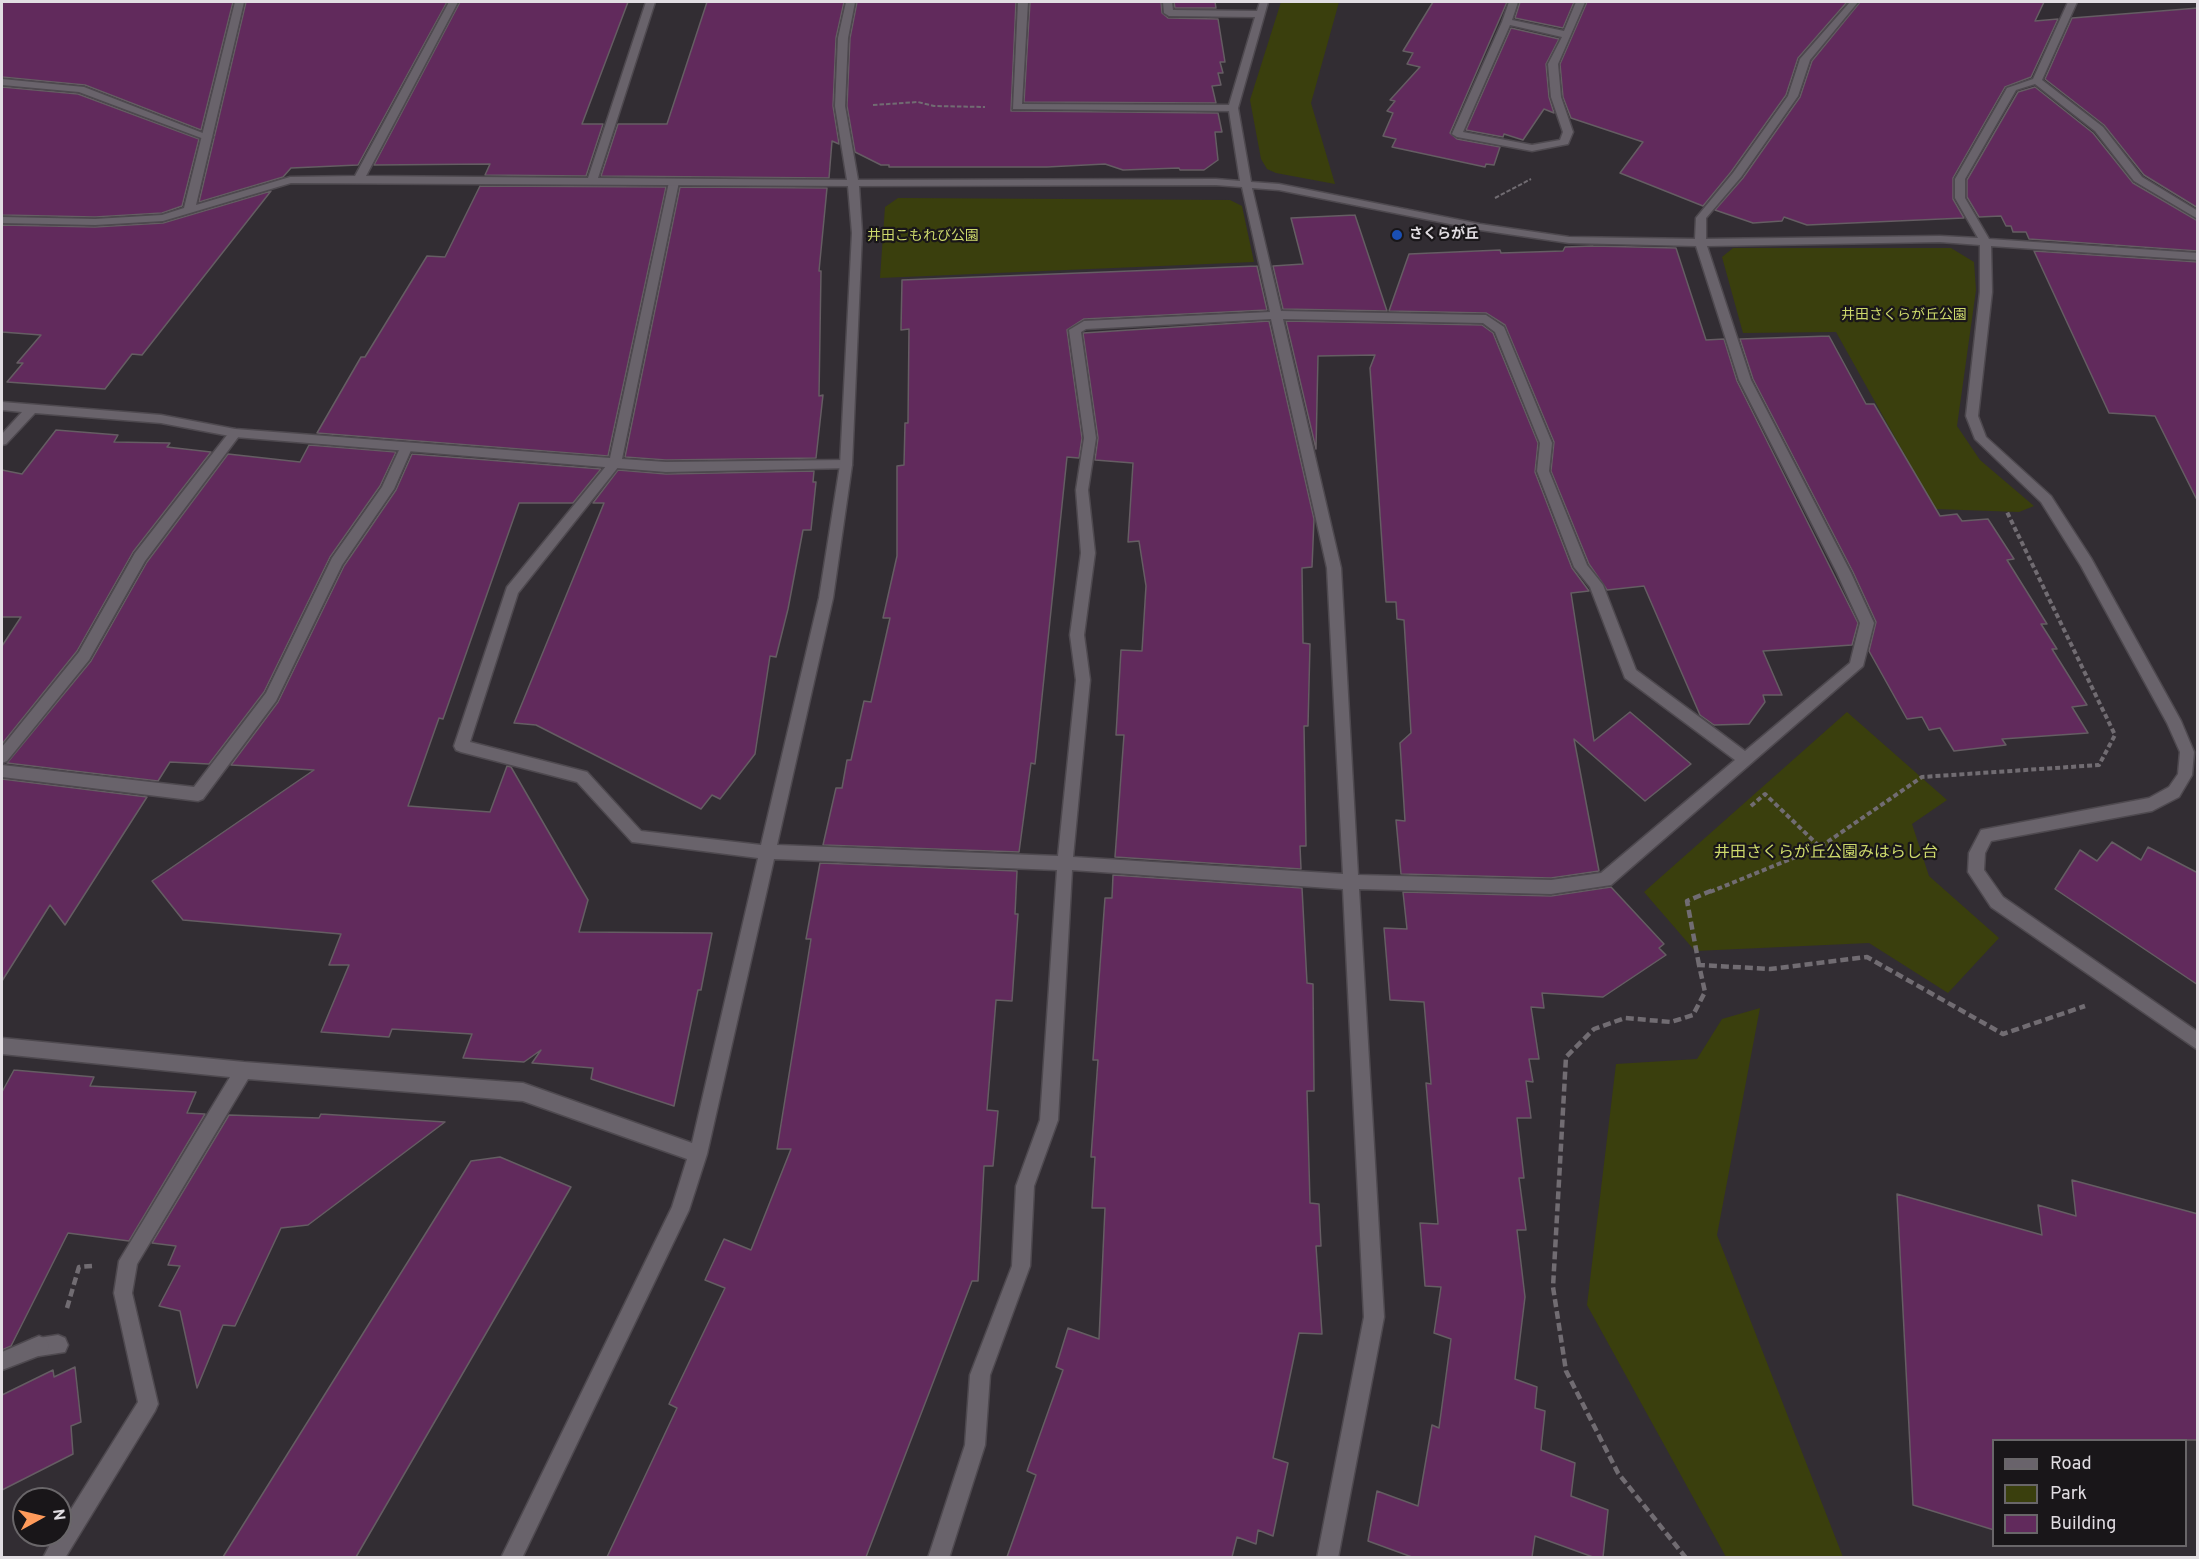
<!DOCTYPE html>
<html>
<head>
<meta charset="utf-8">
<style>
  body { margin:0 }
  #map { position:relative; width:2199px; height:1559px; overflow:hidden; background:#322d33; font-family:Overpass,sans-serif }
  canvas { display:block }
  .frame { position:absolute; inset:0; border:3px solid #e1dde2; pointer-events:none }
  .legend { position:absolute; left:1992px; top:1439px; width:195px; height:108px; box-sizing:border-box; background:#191619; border:2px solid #696669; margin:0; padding:8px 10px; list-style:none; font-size:18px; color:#e1dde2 }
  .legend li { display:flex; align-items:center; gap:12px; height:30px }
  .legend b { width:30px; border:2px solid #696669 }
  .north { position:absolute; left:12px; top:1487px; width:60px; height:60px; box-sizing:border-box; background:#191619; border:2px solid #696669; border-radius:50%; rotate:82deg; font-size:16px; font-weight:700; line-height:24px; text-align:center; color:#e1dde2 }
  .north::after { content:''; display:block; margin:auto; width:21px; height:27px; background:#ff9b5b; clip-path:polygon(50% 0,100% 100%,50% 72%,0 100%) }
</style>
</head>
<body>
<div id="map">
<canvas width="2199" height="1559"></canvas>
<div class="frame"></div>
<ul class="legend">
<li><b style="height:8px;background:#69636b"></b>Road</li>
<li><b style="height:16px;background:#3a3f0d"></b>Park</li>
<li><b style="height:16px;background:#612a5c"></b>Building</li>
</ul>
<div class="north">N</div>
</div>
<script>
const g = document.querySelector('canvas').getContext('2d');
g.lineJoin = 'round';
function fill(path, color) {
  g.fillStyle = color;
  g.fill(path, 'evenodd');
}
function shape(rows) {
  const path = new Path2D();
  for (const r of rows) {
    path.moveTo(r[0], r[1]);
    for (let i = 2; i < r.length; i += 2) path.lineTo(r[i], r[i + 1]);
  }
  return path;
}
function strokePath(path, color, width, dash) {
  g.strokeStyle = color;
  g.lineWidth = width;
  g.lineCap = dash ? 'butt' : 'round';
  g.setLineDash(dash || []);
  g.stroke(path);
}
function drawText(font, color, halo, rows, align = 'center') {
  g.font = font + ' Overpass,"Noto Sans JP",sans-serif';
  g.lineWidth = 4.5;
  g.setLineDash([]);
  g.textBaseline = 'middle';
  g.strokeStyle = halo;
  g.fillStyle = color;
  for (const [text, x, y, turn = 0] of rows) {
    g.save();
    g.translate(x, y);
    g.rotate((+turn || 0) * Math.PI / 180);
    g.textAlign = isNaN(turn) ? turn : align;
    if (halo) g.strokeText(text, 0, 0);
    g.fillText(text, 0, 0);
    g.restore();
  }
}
const green = shape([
  [1281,2,1339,2,1311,103,1335,184,1276,173,1267,169,1261,159,1250,100],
  [898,198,1230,200,1242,206,1254,262,880,278,885,207],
  [1733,248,1951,248,1974,262,1976,290,1957,426,1980,460,2034,506,2019,512,1935,509,1836,332,1743,333,1722,257],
  [1847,712,1947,800,1912,824,1929,876,1999,938,1948,993,1869,943,1695,951,1644,892],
  [1760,1008,1717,1235,1843,1557,1726,1557,1587,1305,1616,1064,1697,1059,1722,1019]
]);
const building = shape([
  [2,2,233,2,201,130,85,85,2,77,2,2],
  [246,2,447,2,358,165,291,168,283,177,199,202,246,2],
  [460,2,628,2,582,124,603,124,586,176,485,175,490,164,374,165,460,2],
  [707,2,844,2,836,38,833,106,839,144,832,141,829,178,601,176,618,124,667,124,707,2],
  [857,2,1016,2,1011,111,1218,113,1222,132,1215,132,1218,160,1204,170,1180,170,1179,168,1123,170,1105,164,1047,167,889,167,889,165,881,165,855,152,847,106,850,38,857,2],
  [1030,2,1161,2,1162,13,1168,18,1218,19,1225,62,1220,62,1223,73,1218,73,1221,85,1212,86,1216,103,1024,102,1030,2],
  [1174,2,1215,2,1216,8,1175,8,1174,2],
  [1433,2,1507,2,1450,133,1457,139,1500,147,1494,165,1486,164,1485,167,1392,147,1396,139,1383,136,1393,113,1387,111,1395,101,1390,100,1420,67,1407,64,1413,53,1403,51,1433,2],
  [1520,2,1574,2,1563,28,1515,18,1520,2],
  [1587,2,1847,2,1798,58,1786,95,1731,172,1703,206,1620,173,1643,142,1571,118,1563,97,1560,64,1587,2],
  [1860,2,2044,2,2035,21,2058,19,2031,77,2005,87,1953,178,1953,199,1964,218,1807,225,1784,217,1782,221,1753,223,1715,210,1743,178,1800,97,1812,61,1860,2],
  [2198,8,2198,208,2144,175,2104,125,2045,79,2072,18,2198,8],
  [1511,28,1559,39,1546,64,1549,97,1554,113,1544,109,1523,140,1504,134,1503,137,1466,130,1511,28],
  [2,87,78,94,199,139,182,206,162,213,95,217,2,215,2,87],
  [2035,87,2093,133,2133,183,2198,221,2198,251,2029,239,2026,232,2013,232,2011,226,2006,226,2001,216,1979,217,1967,197,1967,180,2018,92,2035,87],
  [480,186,666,187,608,456,317,433,361,357,365,357,427,256,445,257,480,186],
  [680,187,827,188,819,271,821,271,819,396,823,395,816,458,666,460,625,457,680,187],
  [271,191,142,355,132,354,105,389,7,382,23,363,17,363,41,335,2,332,2,225,95,227,163,223,271,191],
  [1355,215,1387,311,1283,309,1273,266,1303,264,1291,218,1355,215],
  [1593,246,1676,248,1706,340,1724,339,1737,381,1858,623,1852,645,1763,651,1782,695,1763,695,1765,702,1749,724,1714,725,1700,715,1644,586,1607,590,1589,564,1551,471,1554,442,1505,325,1486,313,1389,311,1409,254,1500,250,1501,253,1563,251,1565,247,1593,246],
  [2034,251,2198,262,2198,502,2155,416,2109,413,2034,251],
  [1257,266,1267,310,1084,319,1067,330,1082,438,1079,458,1067,457,1035,764,1031,763,1019,852,823,845,836,788,842,788,847,760,851,760,864,701,871,702,890,618,883,618,897,556,897,466,904,465,905,423,908,423,909,329,901,330,902,280,1257,266],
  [1269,321,1314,519,1312,567,1302,568,1303,643,1310,644,1308,726,1304,726,1306,846,1300,846,1301,869,1115,857,1124,735,1116,735,1121,650,1142,651,1146,586,1139,541,1128,542,1133,463,1095,460,1098,438,1083,333,1269,321],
  [1286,321,1482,325,1493,333,1538,443,1535,472,1572,568,1589,591,1571,593,1594,741,1630,712,1691,764,1645,801,1574,739,1599,871,1551,878,1401,874,1396,820,1405,821,1400,743,1411,733,1404,620,1397,619,1396,602,1386,602,1370,368,1375,355,1318,356,1316,449,1286,321],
  [1829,336,1866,404,1874,404,1940,516,1957,514,1962,521,1988,519,2014,559,2007,560,2047,624,2041,624,2057,649,2052,649,2087,705,2072,707,2088,733,2002,739,2006,745,1954,751,1940,728,1929,730,1922,717,1907,719,1869,651,1876,622,1853,572,1753,379,1740,339,1829,336],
  [56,430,118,435,114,442,170,443,167,447,211,452,133,552,77,651,2,744,2,646,21,617,2,617,2,470,22,474,56,430],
  [309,445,396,452,380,486,330,557,264,692,209,764,170,762,158,781,7,763,91,661,147,562,228,454,300,462,309,445],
  [412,454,601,469,573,503,519,503,443,719,439,718,408,806,490,812,507,766,511,767,588,900,579,932,712,933,701,990,698,990,674,1106,591,1079,593,1068,532,1063,541,1050,524,1062,463,1058,472,1034,392,1029,389,1037,321,1032,349,965,329,965,341,934,183,920,152,881,314,770,231,765,278,702,344,566,396,490,412,454],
  [618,470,666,474,814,471,813,482,816,482,811,530,803,530,788,609,776,657,770,656,755,754,720,799,712,795,701,809,536,725,514,723,604,503,593,503,618,470],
  [2,779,147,797,65,925,50,905,2,981,2,779],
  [2112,842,2141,860,2148,847,2198,873,2198,985,2055,889,2080,850,2097,861,2112,842],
  [820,863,1017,871,1015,914,1018,914,1012,1001,996,1000,987,1110,998,1111,993,1166,984,1166,978,1281,972,1281,866,1557,607,1557,677,1408,669,1404,725,1288,705,1280,724,1239,751,1250,791,1149,777,1149,811,939,806,939,820,863],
  [1113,875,1302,888,1307,983,1313,984,1314,1091,1307,1091,1310,1203,1319,1204,1321,1246,1316,1246,1322,1334,1299,1333,1273,1458,1288,1463,1273,1536,1258,1530,1256,1544,1237,1537,1232,1557,1007,1557,1036,1475,1027,1471,1063,1370,1056,1367,1068,1328,1099,1339,1105,1208,1092,1208,1095,1157,1091,1157,1098,1060,1093,1060,1105,898,1112,898,1113,875],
  [1611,887,1664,944,1659,948,1666,955,1603,997,1542,993,1544,1008,1531,1007,1539,1059,1529,1059,1533,1082,1526,1081,1531,1118,1517,1118,1524,1178,1519,1178,1526,1230,1517,1230,1525,1297,1515,1379,1537,1387,1535,1408,1545,1411,1541,1450,1575,1463,1571,1496,1608,1510,1603,1557,1593,1557,1535,1536,1532,1557,1412,1557,1368,1541,1377,1491,1418,1506,1432,1425,1439,1428,1451,1339,1434,1333,1441,1287,1425,1286,1420,1223,1438,1224,1426,1083,1431,1084,1424,1002,1390,1000,1384,928,1407,929,1403,892,1551,896,1611,887],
  [14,1070,94,1077,90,1086,196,1092,187,1113,205,1114,129,1241,68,1233,11,1346,2,1350,2,1092,14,1070],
  [321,1114,445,1122,308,1225,281,1228,235,1326,223,1325,197,1388,180,1311,159,1306,180,1266,168,1265,176,1246,152,1243,229,1115,319,1118,321,1114],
  [500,1157,571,1187,356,1557,223,1557,471,1161,500,1157],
  [2072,1180,2198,1214,2198,1440,1994,1440,1994,1530,1913,1505,1897,1194,2042,1235,2038,1205,2076,1216,2072,1180],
  [75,1367,81,1422,71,1426,73,1454,2,1490,2,1395,53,1370,54,1377,75,1367]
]);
const pathFar2 = shape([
  [873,105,918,102,934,106,985,107],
  [1495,198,1531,179]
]);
const pathFar1 = shape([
  [1751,806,1765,794,1820,847,1922,777,2099,765,2115,735,2007,512],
  [1710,892,1820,847]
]);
const path = shape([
  [1699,965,1687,901,1713,890],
  [67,1308,79,1267,92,1266],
  [1686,1558,1618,1473,1566,1371,1553,1287,1566,1057,1594,1029,1625,1018,1671,1022,1693,1015,1705,992,1699,965,1770,969,1867,957,2003,1034,2085,1006]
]);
const service = shape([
  [2,79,84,87,213,137,204,139,79,92,2,85,2,79],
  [674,179,679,182,622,459,666,462,846,460,850,462,852,465,850,468,666,472,235,437,161,423,35,413,6,444,2,445,2,434,22,412,2,410,2,402,161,415,235,429,610,458,669,182,674,179],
  [58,1335,65,1338,68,1345,65,1352,39,1356,32,1353,29,1346,32,1339,58,1335]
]);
const minor = shape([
  [235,2,244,2,196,205,290,177,355,176,449,2,458,2,366,176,588,178,646,2,655,2,598,178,847,180,835,106,838,38,846,2,855,2,848,38,845,106,858,180,1216,179,1240,181,1229,111,1013,109,1018,2,1028,2,1022,104,1229,105,1255,17,1169,16,1164,13,1163,2,1172,2,1173,10,1257,11,1260,2,1268,2,1238,108,1251,182,1279,184,1480,224,1569,237,1695,239,1696,218,1733,173,1788,96,1800,59,1850,2,1858,2,1810,60,1798,96,1741,177,1706,218,1706,239,1940,236,1978,238,1955,198,1955,179,2007,88,2033,79,2068,2,2077,2,2042,80,2103,127,2142,177,2198,211,2198,219,2134,181,2095,131,2035,84,2016,90,1965,179,1965,198,1989,239,2198,253,2198,260,1991,246,1992,292,1978,416,1986,437,2051,496,2091,558,2181,721,2194,752,2192,775,2179,797,2152,811,1991,841,1985,853,1984,870,2003,897,2198,1032,2198,1050,1991,907,1968,872,1969,853,1981,830,2149,798,2169,787,2178,774,2180,752,2167,723,2081,566,2041,502,1975,439,1966,416,1980,292,1980,245,1940,242,1707,246,1751,380,1851,573,1874,623,1863,666,1611,885,1551,894,1359,889,1384,1317,1338,1558,1317,1558,1364,1317,1343,889,1072,870,1058,1120,1034,1186,1030,1266,990,1375,985,1445,949,1558,928,1558,965,1445,970,1375,1012,1266,1016,1186,1040,1120,1057,870,774,859,707,1154,689,1210,522,1558,501,1558,672,1207,687,1159,523,1101,248,1079,137,1264,132,1293,158,1404,155,1411,65,1558,43,1558,55,1535,60,1535,60,1527,138,1402,114,1293,119,1261,230,1077,2,1054,2,1038,244,1062,523,1083,692,1143,758,858,632,842,577,782,461,752,456,750,454,746,507,587,611,460,619,460,621,463,619,466,518,593,470,742,587,772,641,831,761,845,819,598,840,465,852,233,848,186,291,183,163,221,95,225,2,223,2,217,95,219,162,215,184,208,235,2],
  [1216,185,1242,187,1270,312,1084,321,1069,330,1084,438,1076,490,1081,553,1070,635,1076,680,1058,856,777,845,833,598,852,465,862,233,859,186,1216,185],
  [1252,188,1279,190,1480,230,1569,243,1696,246,1739,380,1837,573,1860,623,1850,663,1745,751,1636,670,1603,585,1587,565,1549,471,1552,443,1504,327,1486,315,1281,311,1252,188],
  [1271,319,1327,568,1343,874,1073,857,1090,680,1084,635,1095,553,1088,490,1096,438,1081,332,1086,329,1271,319],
  [1283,319,1483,323,1495,332,1540,443,1537,471,1574,567,1590,587,1625,678,1735,760,1601,873,1551,880,1358,875,1341,568,1283,319],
  [1509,2,1518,2,1512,20,1564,31,1576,2,1585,2,1558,64,1561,97,1573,132,1568,144,1532,151,1457,137,1452,134,1502,22,1509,2],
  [1510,25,1562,37,1548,64,1551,97,1563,132,1560,140,1532,145,1463,132,1510,25],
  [235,429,241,433,239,436,145,561,89,660,7,761,2,763,2,747,79,652,135,553,231,430,235,429],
  [406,444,412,448,394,489,342,565,276,701,203,799,198,801,2,777,2,765,194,787,266,693,332,558,382,487,400,448,406,444],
  [39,1336,46,1339,49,1346,46,1353,2,1370,2,1352,39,1336]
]);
const markers = [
  [1397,235,6,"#1a4fb4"]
];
const farPoinames = [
  ["さくらが丘",1409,235]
];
const farParknames = [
  ["井田こもれび公園",923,237],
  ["井田さくらが丘公園",1904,316]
];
const parkNames = [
  ["井田さくらが丘公園みはらし台",1826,854]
];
fill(green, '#3a3f0d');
fill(building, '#612a5c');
strokePath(building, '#655d63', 1.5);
strokePath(service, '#4e494f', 3);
strokePath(minor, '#4e494f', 3);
strokePath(pathFar2, '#716c72', 2, [4.5, 2]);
strokePath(pathFar1, '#716c72', 4, [5, 3]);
strokePath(path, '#716c72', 4.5, [8, 4]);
fill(service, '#69636b');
fill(minor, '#69636b');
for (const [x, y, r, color] of markers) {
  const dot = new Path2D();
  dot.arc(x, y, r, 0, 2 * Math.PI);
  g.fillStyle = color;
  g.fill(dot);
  strokePath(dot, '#191619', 2);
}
drawText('bold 14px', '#e1dde2', '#191619', farPoinames, 'left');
drawText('14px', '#cdd96b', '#191619', farParknames);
drawText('16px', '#cdd96b', '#191619', parkNames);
</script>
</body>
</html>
